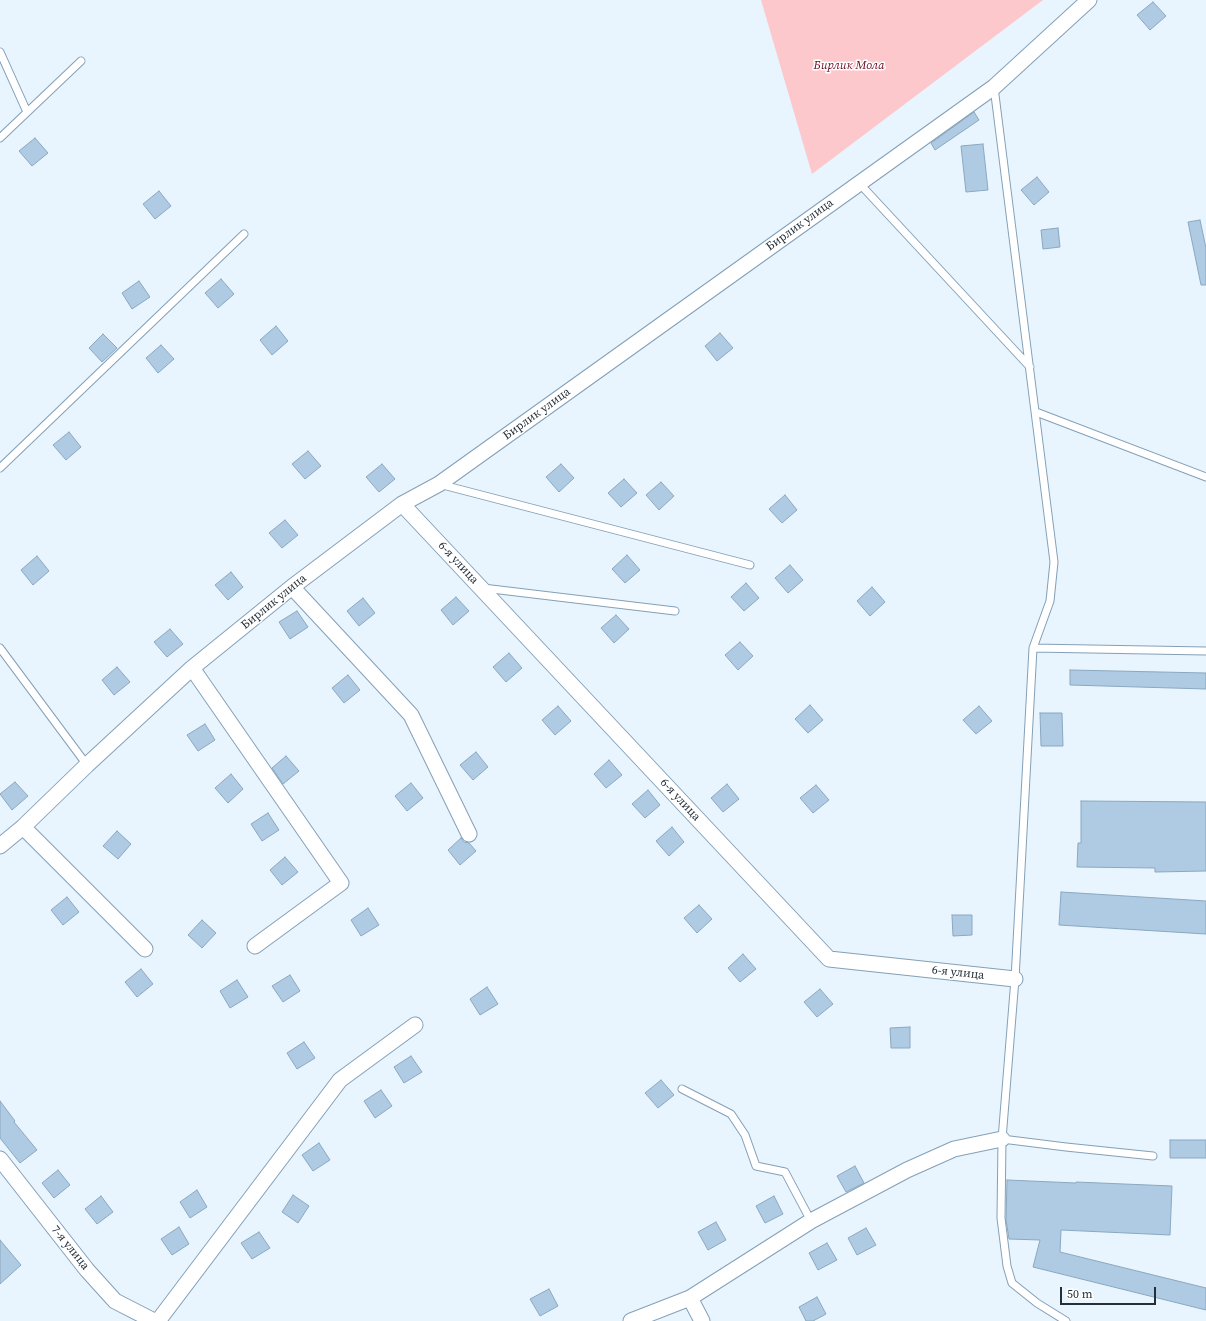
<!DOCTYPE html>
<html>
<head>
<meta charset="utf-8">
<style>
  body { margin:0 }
  #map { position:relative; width:1206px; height:1321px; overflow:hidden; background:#e8f4fe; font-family:"Source Serif 4",serif }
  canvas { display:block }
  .scale { position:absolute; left:1060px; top:1287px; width:96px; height:18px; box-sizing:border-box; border:2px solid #242f39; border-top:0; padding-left:5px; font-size:12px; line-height:14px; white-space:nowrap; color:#242f39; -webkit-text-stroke:3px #fff; paint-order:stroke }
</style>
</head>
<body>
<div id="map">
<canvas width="1206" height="1321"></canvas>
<div class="scale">50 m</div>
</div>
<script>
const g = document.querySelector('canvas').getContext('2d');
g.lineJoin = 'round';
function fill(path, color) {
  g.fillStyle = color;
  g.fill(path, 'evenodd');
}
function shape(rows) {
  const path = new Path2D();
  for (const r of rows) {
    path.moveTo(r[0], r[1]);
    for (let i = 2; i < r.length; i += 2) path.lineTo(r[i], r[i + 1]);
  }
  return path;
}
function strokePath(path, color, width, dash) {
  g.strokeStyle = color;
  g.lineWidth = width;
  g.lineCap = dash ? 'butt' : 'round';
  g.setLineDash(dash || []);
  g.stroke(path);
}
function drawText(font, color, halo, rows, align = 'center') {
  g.font = font + ' "Source Serif 4",serif';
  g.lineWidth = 3;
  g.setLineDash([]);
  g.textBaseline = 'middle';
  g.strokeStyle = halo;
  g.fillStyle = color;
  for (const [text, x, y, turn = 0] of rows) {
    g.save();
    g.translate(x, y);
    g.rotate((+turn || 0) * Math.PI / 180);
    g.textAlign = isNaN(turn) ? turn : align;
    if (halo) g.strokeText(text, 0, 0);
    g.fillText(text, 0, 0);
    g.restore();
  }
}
const green = shape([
  [761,0,1043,0,812,174]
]);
const building = shape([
  [1153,2,1166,16,1150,30,1137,15,1153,2],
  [974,112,979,120,935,150,931,143,974,112],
  [35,138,48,153,32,166,19,151,35,138],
  [983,144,988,190,966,192,961,146,983,144],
  [1037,177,1049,192,1034,205,1021,190,1037,177],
  [159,191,171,206,155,219,143,204,159,191],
  [1200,220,1206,248,1206,285,1201,285,1188,222,1200,220],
  [1058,228,1060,247,1043,249,1041,230,1058,228],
  [221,279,234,294,218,308,205,293,221,279],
  [139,281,150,297,132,309,122,293,139,281],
  [276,326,288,341,272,355,260,340,276,326],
  [720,333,733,348,717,361,705,346,720,333],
  [103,334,117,348,102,362,89,348,103,334],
  [161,345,174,359,158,373,146,358,161,345],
  [69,432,81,447,66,460,53,445,69,432],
  [308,451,321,466,305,479,292,464,308,451],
  [382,464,395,479,379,492,366,477,382,464],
  [561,464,574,478,559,492,546,477,561,464],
  [624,479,637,493,621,507,608,493,624,479],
  [661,482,674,496,659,510,646,495,661,482],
  [785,495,797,510,782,523,769,509,785,495],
  [285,520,298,535,282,548,269,533,285,520],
  [627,555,640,570,625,583,612,569,627,555],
  [37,556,49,571,33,585,21,570,37,556],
  [790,565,803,580,788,593,775,578,790,565],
  [231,572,243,587,228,600,215,585,231,572],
  [746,583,759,598,744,611,731,597,746,583],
  [872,587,885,602,870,616,857,601,872,587],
  [456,597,469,611,453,625,441,610,456,597],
  [363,598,375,613,359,626,347,611,363,598],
  [297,611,308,627,290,639,279,622,297,611],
  [616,615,629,629,614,643,601,628,616,615],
  [170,629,183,644,167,657,154,642,170,629],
  [740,642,753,656,738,670,725,655,740,642],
  [509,653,522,668,506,682,493,667,509,653],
  [117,667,130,682,114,695,102,680,117,667],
  [1070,670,1206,673,1206,689,1070,685,1070,670],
  [348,675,360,690,344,703,332,688,348,675],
  [810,705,823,720,808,733,795,719,810,705],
  [558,706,571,721,555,735,542,720,558,706],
  [979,706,992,721,976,734,963,720,979,706],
  [1040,713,1062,713,1063,746,1041,746,1040,713],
  [205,724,215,740,198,751,187,735,205,724],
  [476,752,488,767,473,780,460,765,476,752],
  [286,756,299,771,283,784,272,768,286,756],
  [609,760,622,775,606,788,594,774,609,760],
  [231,774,243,789,228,803,215,788,231,774],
  [15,782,28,796,12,810,0,794,15,782],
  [411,783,423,798,407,811,395,796,411,783],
  [727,784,739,799,723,812,711,798,727,784],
  [816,785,829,800,813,813,800,798,816,785],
  [648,790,660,805,645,818,632,804,648,790],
  [1081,801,1206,802,1206,871,1155,872,1155,868,1077,867,1078,843,1081,843,1081,801],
  [268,813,279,830,262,841,251,824,268,813],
  [672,827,684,842,669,856,656,841,672,827],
  [117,831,131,844,118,859,103,846,117,831],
  [461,838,464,842,469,843,476,851,460,865,448,850,461,838],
  [285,857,298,872,282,885,270,870,285,857],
  [1061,892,1206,901,1206,934,1059,925,1061,892],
  [67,897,79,912,63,925,51,910,67,897],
  [699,905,712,919,697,933,684,918,699,905],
  [368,908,379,925,361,936,351,920,368,908],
  [952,915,972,915,972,935,953,936,952,915],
  [202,920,216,933,202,948,188,935,202,920],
  [743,954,756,969,740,982,728,968,743,954],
  [141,969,153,984,137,997,125,982,141,969],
  [290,975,300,991,283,1002,272,986,290,975],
  [237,980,248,997,230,1008,220,991,237,980],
  [487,987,498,1004,480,1015,470,999,487,987],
  [820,989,833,1004,817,1017,804,1002,820,989],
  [910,1027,910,1048,891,1048,890,1028,910,1027],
  [304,1042,315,1058,297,1069,287,1053,304,1042],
  [411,1056,422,1072,404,1083,394,1067,411,1056],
  [661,1080,674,1095,658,1108,645,1093,661,1080],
  [381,1090,392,1106,375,1118,364,1101,381,1090],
  [0,1101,15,1121,14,1122,37,1150,20,1163,0,1138,0,1101],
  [1170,1140,1206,1140,1206,1158,1170,1158,1170,1140],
  [319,1143,330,1160,313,1171,302,1155,319,1143],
  [855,1166,864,1183,846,1192,837,1176,855,1166],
  [58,1170,70,1185,54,1198,42,1183,58,1170],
  [1007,1180,1076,1183,1076,1182,1172,1186,1170,1235,1061,1230,1060,1252,1206,1288,1206,1310,1033,1267,1040,1240,1009,1239,1006,1220,1007,1180],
  [197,1190,207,1207,190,1218,180,1202,197,1190],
  [293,1195,309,1206,298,1223,282,1212,293,1195],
  [101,1196,113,1212,97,1224,85,1209,101,1196],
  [774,1196,783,1214,765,1223,756,1206,774,1196],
  [716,1222,726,1240,708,1250,698,1232,716,1222],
  [179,1227,189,1244,172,1255,161,1239,179,1227],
  [866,1228,876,1245,857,1255,848,1238,866,1228],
  [259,1232,270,1248,252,1259,241,1243,259,1232],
  [0,1240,21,1265,0,1284,0,1240],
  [827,1243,837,1260,818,1270,809,1253,827,1243],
  [549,1289,558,1306,540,1316,530,1299,549,1289],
  [817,1297,826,1314,813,1321,806,1321,799,1307,817,1297]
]);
const service = shape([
  [0,52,27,112],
  [994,87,1054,562,1050,601,1033,648,1015,979,1002,1139,1001,1218,1007,1266,1012,1283,1037,1303,1066,1321],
  [0,138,81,61],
  [859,183,1030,367],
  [1036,412,1206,477],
  [0,468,244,234],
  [439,484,750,565],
  [483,588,675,611],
  [0,648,87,765],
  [1033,648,1206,651],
  [682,1089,731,1114,745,1135,756,1166,785,1172,811,1221],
  [1002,1139,1066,1147,1153,1156]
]);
const minor = shape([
  [402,504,829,959,1015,979],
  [292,587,411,715,469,834],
  [192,668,341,883,255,946],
  [23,827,145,949],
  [0,846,23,827,87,765,192,668,292,587,402,504,439,484,994,87,1089,0],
  [0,1159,87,1270,115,1301,154,1321],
  [690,1298,702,1321],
  [158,1321,340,1080,415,1025],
  [631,1321,690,1298,811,1221,907,1170,954,1149,1002,1139]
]);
const parkNames = [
  ["Бирлик Мола",849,66]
];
const streetNames = [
  ["Бирлик улица",800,225,-36],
  ["Бирлик улица",537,414,-36],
  ["6-я улица",458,563,47],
  ["Бирлик улица",274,602,-39],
  ["6-я улица",680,800,47],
  ["6-я улица",958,973,6],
  ["7-я улица",70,1248,51]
];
fill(green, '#fdc8cb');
fill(building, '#aecbe3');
strokePath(building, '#8ba8bf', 1);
strokePath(service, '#84a0b7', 9);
strokePath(minor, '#84a0b7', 17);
strokePath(service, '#fff', 7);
strokePath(minor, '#fff', 15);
drawText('italic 12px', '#690a22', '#fff', parkNames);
drawText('12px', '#242f39', '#fff', streetNames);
</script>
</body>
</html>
